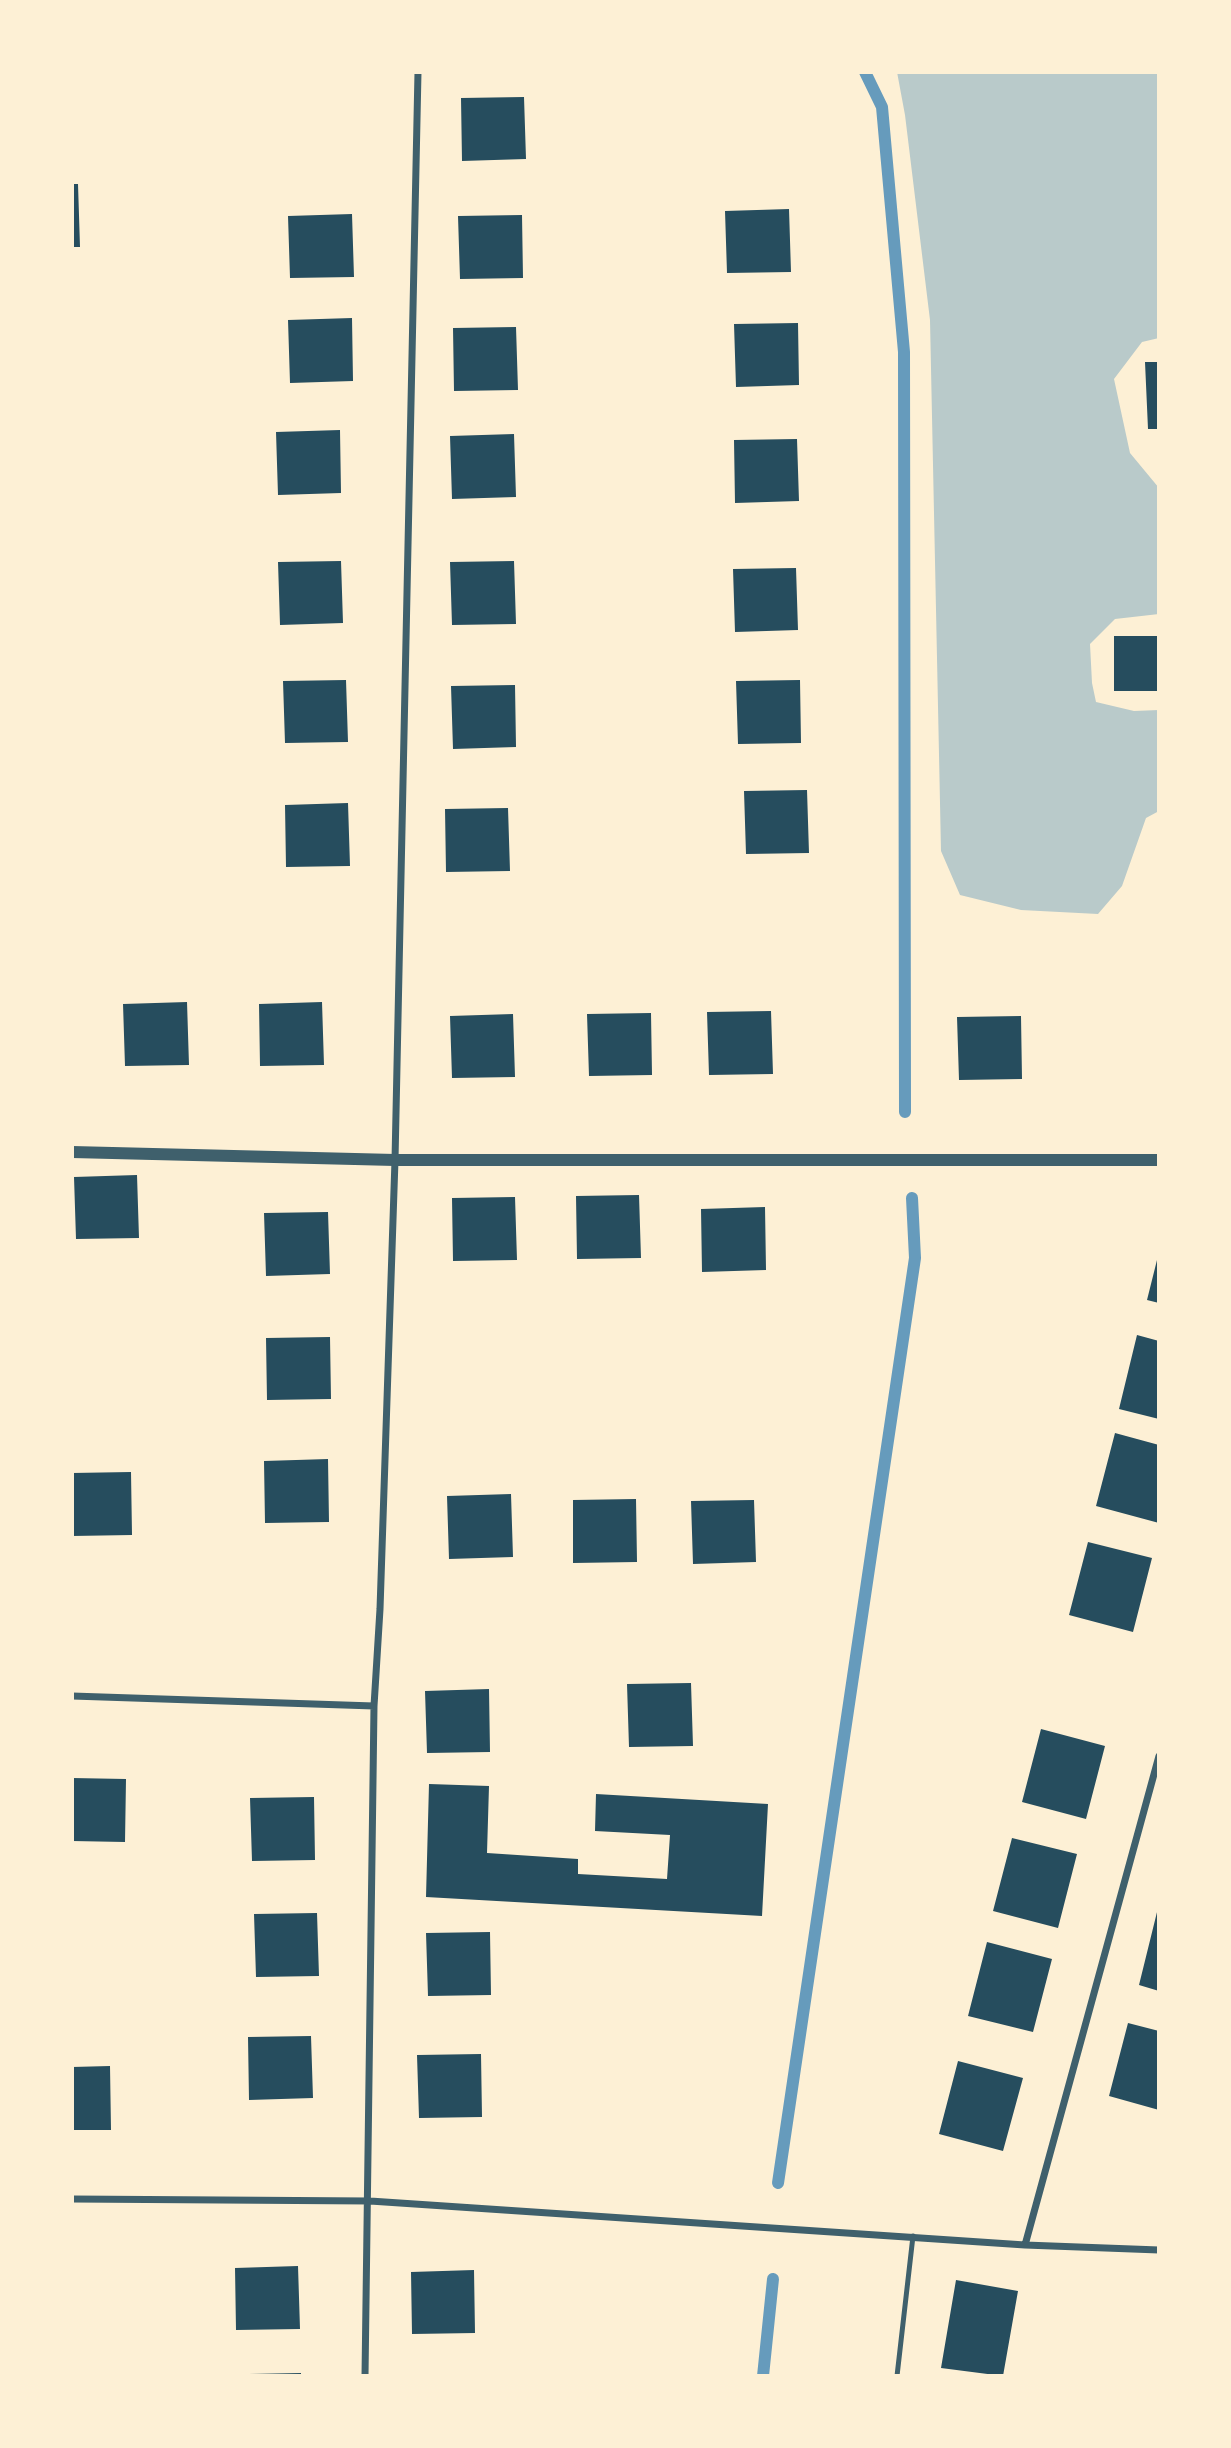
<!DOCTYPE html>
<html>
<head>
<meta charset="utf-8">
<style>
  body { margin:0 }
  #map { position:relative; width:1231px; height:2448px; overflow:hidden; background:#fdf0d5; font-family:"Work Sans",sans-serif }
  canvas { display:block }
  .frame { position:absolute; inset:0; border:74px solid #fdf0d5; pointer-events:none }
</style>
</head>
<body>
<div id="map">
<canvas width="1231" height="2448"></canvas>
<div class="frame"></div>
</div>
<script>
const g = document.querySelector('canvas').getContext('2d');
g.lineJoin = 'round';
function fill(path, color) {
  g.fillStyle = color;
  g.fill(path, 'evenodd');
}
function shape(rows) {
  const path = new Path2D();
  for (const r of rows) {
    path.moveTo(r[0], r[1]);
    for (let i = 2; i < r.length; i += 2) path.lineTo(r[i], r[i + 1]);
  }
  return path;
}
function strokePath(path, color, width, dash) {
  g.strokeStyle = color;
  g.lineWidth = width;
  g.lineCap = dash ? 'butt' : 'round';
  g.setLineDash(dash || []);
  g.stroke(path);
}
const green = shape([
  [897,72,1159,72,1159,338,1142,342,1114,379,1130,453,1159,488,1159,614,1115,619,1090,644,1092,683,1096,702,1134,711,1159,710,1159,811,1146,818,1122,886,1098,914,1021,910,960,895,941,851,930,320,905,115]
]);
const stream = shape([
  [865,72,882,107,904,352,905,1112],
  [778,2183,915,1258,912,1198],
  [763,2376,773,2279]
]);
const building = shape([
  [524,97,526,159,462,161,461,98],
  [72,184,78,184,80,247,72,247],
  [789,209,791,272,727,273,725,211],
  [352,214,354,277,290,278,288,216],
  [522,215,523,278,460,279,458,216],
  [352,318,353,381,290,383,288,320],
  [798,323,799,385,736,387,734,324],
  [516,327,518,390,454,391,453,328],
  [1145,362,1159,362,1159,429,1148,429],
  [340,430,341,493,278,495,276,432],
  [514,434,516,497,452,499,450,436],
  [797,439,799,501,735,503,734,440],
  [341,561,343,623,280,625,278,562],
  [514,561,516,624,452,625,450,562],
  [796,568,798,630,735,632,733,569],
  [1114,636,1159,636,1159,691,1114,691],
  [346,680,348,742,285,743,283,681],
  [800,680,801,743,738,744,736,681],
  [515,685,516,747,453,749,451,686],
  [807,790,809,853,746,854,744,791],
  [348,803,350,866,286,867,285,805],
  [508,808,510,871,446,872,445,809],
  [187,1002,189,1065,125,1066,123,1004],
  [322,1002,324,1065,260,1066,259,1004],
  [771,1011,773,1074,709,1075,707,1012],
  [651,1013,652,1075,589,1076,587,1014],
  [513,1014,515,1077,452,1078,450,1016],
  [1021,1016,1022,1079,959,1080,957,1017],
  [137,1175,139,1238,76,1239,74,1177],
  [639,1195,641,1258,577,1259,576,1196],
  [515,1197,517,1260,453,1261,452,1198],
  [765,1207,766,1270,702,1272,701,1209],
  [328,1212,330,1274,266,1276,264,1213],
  [1158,1256,1159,1257,1159,1303,1147,1300],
  [1137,1335,1159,1341,1159,1419,1119,1409],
  [330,1337,331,1399,267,1400,266,1338],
  [1115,1433,1159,1445,1159,1523,1096,1506],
  [328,1459,329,1522,265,1523,264,1461],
  [131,1472,132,1535,72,1536,72,1473],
  [511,1494,513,1557,449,1559,447,1496],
  [636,1499,637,1562,573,1563,573,1500],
  [754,1500,756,1562,693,1564,691,1501],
  [1088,1542,1152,1558,1133,1632,1069,1615],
  [691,1683,693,1746,629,1747,627,1684],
  [489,1689,490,1752,427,1753,425,1691],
  [1041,1729,1105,1746,1086,1819,1022,1802],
  [72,1778,126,1779,125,1842,72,1841],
  [429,1784,489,1786,487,1853,578,1859,578,1874,667,1879,670,1835,595,1831,596,1794,768,1804,762,1916,426,1897],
  [314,1797,315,1860,252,1861,250,1798],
  [1012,1838,1077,1854,1058,1928,993,1911],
  [1158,1908,1159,1908,1159,1991,1139,1985],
  [317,1913,319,1976,256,1977,254,1914],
  [490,1932,491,1995,428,1996,426,1933],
  [987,1942,1052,1959,1033,2032,968,2016],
  [1128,2023,1159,2031,1159,2110,1109,2096],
  [311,2036,313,2098,249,2100,248,2037],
  [481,2054,482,2117,419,2118,417,2055],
  [958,2061,1023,2078,1003,2151,939,2134],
  [110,2066,111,2130,72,2130,72,2067],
  [298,2266,300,2329,236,2330,235,2268],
  [474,2270,475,2333,412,2334,411,2272],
  [956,2280,1018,2291,1003,2376,941,2368],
  [301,2373,301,2376,249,2376,249,2374]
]);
const service = shape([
  [897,2376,913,2236]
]);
const minor = shape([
  [72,1696,374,1706],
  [72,2199,370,2201,1025,2245,1159,2250],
  [1025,2245,1159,1756],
  [365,2376,374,1706,380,1609,395,1160,418,72]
]);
const tertiary = shape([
  [72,1152,395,1160,1159,1160]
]);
fill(green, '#b9caca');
strokePath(stream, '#669bbc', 12);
fill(building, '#264d5e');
strokePath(service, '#3f606c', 5);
strokePath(minor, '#3f606c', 7);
strokePath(tertiary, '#3f606c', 12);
</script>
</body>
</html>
